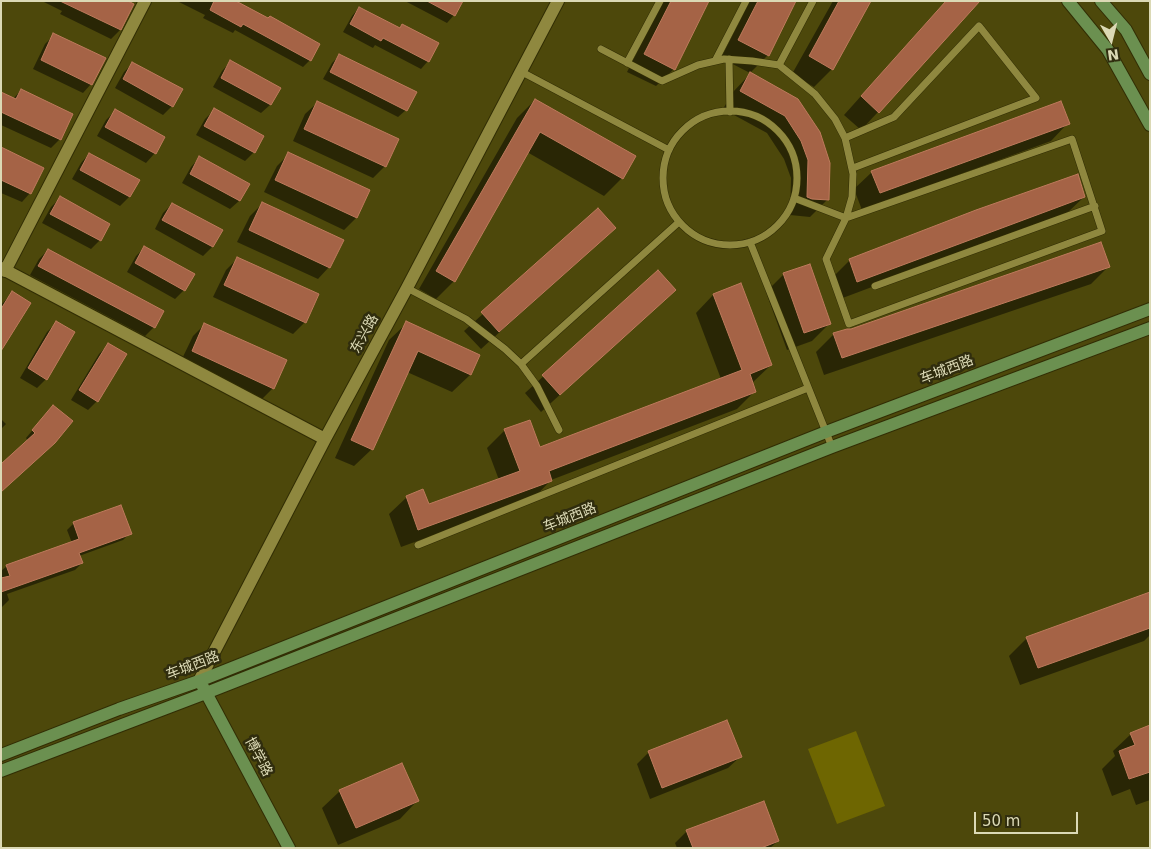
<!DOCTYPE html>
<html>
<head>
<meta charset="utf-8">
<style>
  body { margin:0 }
  #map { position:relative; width:1151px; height:849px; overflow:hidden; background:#4d480b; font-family:"DejaVu Sans",sans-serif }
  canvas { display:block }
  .frame { position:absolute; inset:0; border:2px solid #dbd9b5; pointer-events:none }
  .north { position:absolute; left:1086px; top:15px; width:50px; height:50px; -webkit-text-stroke:4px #302d0e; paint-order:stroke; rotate:172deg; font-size:14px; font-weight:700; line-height:20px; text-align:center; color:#dbd9b5 }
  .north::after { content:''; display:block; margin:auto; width:18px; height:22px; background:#dbd9b5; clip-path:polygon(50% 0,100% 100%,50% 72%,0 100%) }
  .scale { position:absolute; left:974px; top:812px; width:104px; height:22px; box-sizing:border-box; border:2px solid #dbd9b5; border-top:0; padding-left:6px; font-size:15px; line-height:18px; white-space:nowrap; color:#dbd9b5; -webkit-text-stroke:4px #302d0e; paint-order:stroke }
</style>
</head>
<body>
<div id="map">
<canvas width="1151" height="849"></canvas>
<div class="frame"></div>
<div class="north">N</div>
<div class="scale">50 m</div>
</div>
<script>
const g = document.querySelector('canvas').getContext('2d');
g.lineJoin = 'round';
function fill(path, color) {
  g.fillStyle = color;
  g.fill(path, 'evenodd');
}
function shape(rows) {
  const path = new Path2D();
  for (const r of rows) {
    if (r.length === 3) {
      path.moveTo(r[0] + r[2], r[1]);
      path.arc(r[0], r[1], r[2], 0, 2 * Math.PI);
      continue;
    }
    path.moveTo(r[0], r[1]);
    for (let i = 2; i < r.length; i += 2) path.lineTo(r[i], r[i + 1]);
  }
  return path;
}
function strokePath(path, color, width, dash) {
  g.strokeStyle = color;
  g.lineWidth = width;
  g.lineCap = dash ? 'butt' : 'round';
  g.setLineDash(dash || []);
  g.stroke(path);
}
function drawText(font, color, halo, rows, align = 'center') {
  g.font = font + ' "DejaVu Sans","Noto Sans SC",sans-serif';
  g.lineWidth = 5;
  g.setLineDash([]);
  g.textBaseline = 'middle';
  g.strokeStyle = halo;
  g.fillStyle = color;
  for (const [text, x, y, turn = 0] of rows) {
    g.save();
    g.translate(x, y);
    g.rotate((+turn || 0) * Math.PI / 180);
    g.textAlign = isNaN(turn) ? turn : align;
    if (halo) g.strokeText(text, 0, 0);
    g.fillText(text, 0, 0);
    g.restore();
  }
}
const green = shape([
  [856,731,885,806,837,824,808,749]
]);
const shadow = shape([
  [42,1,125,1,132,5,120,30,111,39,60,14,62,11],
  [177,1,235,1,310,60,303,67,235,30,233,33,203,18,205,15],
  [405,1,462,1,454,15,447,23],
  [663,1,708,1,674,69,656,86,627,72],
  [750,1,795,1,768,55,750,73,721,58],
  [833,1,870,1,832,69,814,87,792,74],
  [941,7,878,112,861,130,844,115],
  [359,8,399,29,402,25,428,61,421,69,375,45,373,48,343,32,352,16],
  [54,35,91,84,83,93,33,69,45,44],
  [340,55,406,110,398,117,323,79,332,63],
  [230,62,279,88,270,105,261,113,213,87,222,71],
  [133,63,172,106,163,115,115,88,124,72],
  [750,74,797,100,828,199,810,217,790,215,791,178,784,159,767,133,723,109,733,92],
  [21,90,72,114,59,140,51,148,1,125,1,93,13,99],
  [535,100,634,156,622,178,604,196,527,152,454,281,436,299,419,289,517,118],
  [317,103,385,166,373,178,293,141,305,114],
  [214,110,263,136,254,152,245,161,196,135,205,119],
  [115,111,163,137,154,154,146,163,97,136,106,120],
  [1068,123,1051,141,862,210,854,189,872,172],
  [1,149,30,193,22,202,1,193],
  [89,154,138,181,129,197,120,206,72,179,81,163],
  [289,154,369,191,356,218,344,230,264,192,277,166],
  [199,158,239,201,230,209,182,183,191,167],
  [1084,197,1066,214,840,299,832,278,849,261,977,212],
  [60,198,109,224,100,240,91,249,42,223,51,207],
  [172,204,221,231,212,247,203,256,155,229,163,213],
  [262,204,329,267,318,279,237,242,250,216],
  [598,210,596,245,481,349,464,331],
  [145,247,184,290,175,299,127,272,136,256],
  [48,250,154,327,145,336,30,275,39,259],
  [238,258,305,322,293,334,213,297,226,270],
  [1108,267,1091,284,824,375,816,352,834,334],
  [658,272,675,290,541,412,525,393],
  [784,274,830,323,812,341,787,350,766,292],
  [740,285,771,365,752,383,755,391,737,409,551,480,533,499,401,547,389,514,407,497,428,506,499,480,487,448,505,430,539,449,721,379,696,313,713,295],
  [12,293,1,349,1,305],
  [56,323,46,379,37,388,20,378,47,332],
  [407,323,478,356,470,375,452,392,407,372,372,449,354,466,335,458,389,340],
  [205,324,273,388,261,400,180,363,193,336],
  [108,345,97,401,88,410,71,400,99,354],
  [53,406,1,491,28,441,26,438],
  [1,419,6,424,1,429],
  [74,523,130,533,123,540,79,556,82,563,75,570,7,594,9,600,1,608,1,571,7,566,72,543,67,530],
  [1150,594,1150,635,1144,641,1020,685,1009,656,1027,638],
  [726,722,740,757,728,768,650,799,637,764,649,752],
  [1150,727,1150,800,1136,805,1130,789,1112,796,1102,769,1115,756,1113,751,1131,734],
  [340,791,417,801,400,819,338,845,322,808],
  [687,831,778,841,770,848,677,848,675,843]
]);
const building = shape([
  [60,1,128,1,134,4,121,30,60,1],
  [214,1,236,1,268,18,270,16,320,44,311,61,243,24,241,27,210,10,214,1],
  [427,1,463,1,455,16,427,1],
  [671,1,709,1,675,70,644,54,671,1],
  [758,1,796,1,769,56,738,40,758,1],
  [839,1,871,1,833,70,809,56,839,1],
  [946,1,980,1,879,113,861,96,946,1],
  [359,7,400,28,402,24,439,43,429,62,383,38,381,41,350,24,359,7],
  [53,33,106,58,92,85,41,60,53,33],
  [339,54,417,92,407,111,330,72,339,54],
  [230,60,281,88,271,105,221,78,230,60],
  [132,62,183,89,173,107,123,79,132,62],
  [750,72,798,99,820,132,830,163,829,200,812,199,807,197,808,160,801,141,785,116,740,91,750,72],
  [21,89,73,114,61,140,1,112,1,92,16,99,21,89],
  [535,99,636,156,623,179,540,132,455,282,436,271,535,99],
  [317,101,399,139,386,167,304,129,317,101],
  [1061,101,1070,124,880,193,871,171,1061,101],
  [214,108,264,136,255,153,204,126,214,108],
  [115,109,165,137,156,154,105,127,115,109],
  [1,147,44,168,31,194,1,180,1,147],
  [288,152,370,190,357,218,275,180,288,152],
  [89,153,140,180,130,197,80,170,89,153],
  [199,156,250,184,240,201,190,174,199,156],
  [1078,174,1085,197,857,282,849,259,976,210,1078,174],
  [60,196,110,224,101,241,50,214,60,196],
  [262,202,344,240,330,268,249,230,262,202],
  [172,203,223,230,213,247,162,220,172,203],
  [598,208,616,228,499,332,481,312,598,208],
  [1101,242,1110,267,842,358,833,333,847,329,851,329,1101,242],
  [144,246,195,274,185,291,135,263,144,246],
  [48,249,164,311,155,328,38,266,48,249],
  [237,257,319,294,306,323,224,285,237,257],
  [810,264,831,324,804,333,783,273,810,264],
  [658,270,676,290,560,395,542,375,658,270],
  [741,283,772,365,750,374,756,392,549,471,552,481,418,530,406,496,423,489,429,504,520,471,504,429,530,420,540,447,742,370,713,294,741,283],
  [12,291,31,303,1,351,1,309,12,291],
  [56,321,75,332,47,380,28,368,56,321],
  [406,321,480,355,471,375,418,351,373,450,351,440,406,321],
  [204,323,287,360,274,389,192,351,204,323],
  [108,343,127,354,98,402,79,390,108,343],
  [53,405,73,421,55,443,1,492,1,464,35,433,32,430,53,405],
  [121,505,132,534,79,553,83,563,1,592,1,578,10,576,6,565,79,539,73,522,121,505],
  [1150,592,1150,628,1038,668,1026,637,1150,592],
  [727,720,742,757,662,788,648,751,727,720],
  [1150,725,1150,772,1129,779,1119,751,1135,745,1130,733,1150,725],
  [402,763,419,801,356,828,339,790,402,763],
  [764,801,779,841,761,848,693,848,686,830,764,801]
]);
const lane = shape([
  [601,49,662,81,698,65,724,59,752,61,779,65,815,94,835,119,845,138,853,174,852,197,846,218],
  [729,59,730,112],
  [715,61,746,1],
  [627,63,660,1],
  [779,65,813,1],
  [520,71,669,150],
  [730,178,67],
  [845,138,894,117,979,26,1036,98,853,168],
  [794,198,846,218,826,259,849,324,1102,231,1072,139,846,218],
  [750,242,832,447],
  [875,286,1095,206],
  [407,288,466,319,505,349,521,364,537,386,559,430],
  [521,364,679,222],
  [418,545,808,388]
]);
const street = shape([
  [1,268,325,439],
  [5,271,145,1],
  [199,681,325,439,407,288,558,1]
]);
const secondary = shape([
  [1068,1,1108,50,1150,125],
  [1101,1,1126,30,1150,74],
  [203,687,289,848],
  [1,755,119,709,199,681,826,432,1150,309],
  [1,771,206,693,832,447,1150,328]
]);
const streetNames = [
  ["东兴路",365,334,-61],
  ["车城西路",947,370,-21],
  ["车城西路",570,518,-22],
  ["车城西路",193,666,-21],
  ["博学路",258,757,62]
];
fill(green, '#6e6601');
fill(shadow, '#0007');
fill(building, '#a56346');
strokePath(building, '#be7a5c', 1);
strokePath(lane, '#312d04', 8);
strokePath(street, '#312d04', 14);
strokePath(secondary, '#312d04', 14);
strokePath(lane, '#8f883f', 7);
strokePath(street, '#8f883f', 12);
strokePath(secondary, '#6b9050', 12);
drawText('14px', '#dbd9b5', '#302d0e', streetNames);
</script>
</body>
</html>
